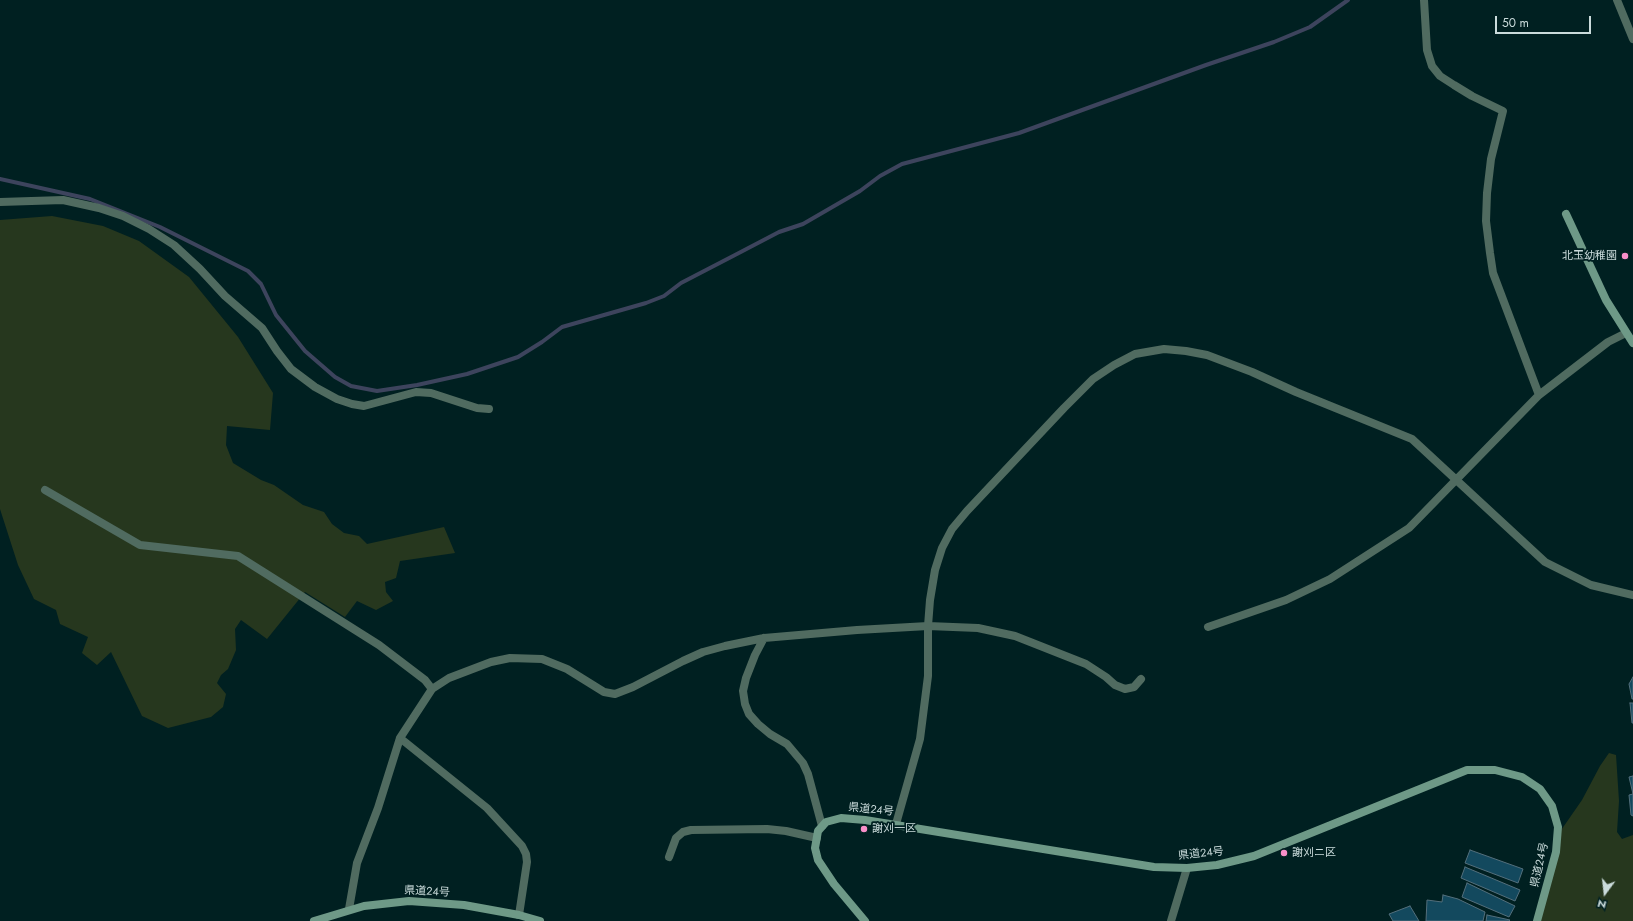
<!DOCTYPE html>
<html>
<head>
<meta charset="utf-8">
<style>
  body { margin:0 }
  #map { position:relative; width:1633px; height:921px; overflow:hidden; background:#002021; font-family:Jost,sans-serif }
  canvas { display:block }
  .north { position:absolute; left:1585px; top:873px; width:40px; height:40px; -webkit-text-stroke:3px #002021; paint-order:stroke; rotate:195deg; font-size:11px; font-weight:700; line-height:16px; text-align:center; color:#cadbdb }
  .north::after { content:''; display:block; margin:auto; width:14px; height:18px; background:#cadbdb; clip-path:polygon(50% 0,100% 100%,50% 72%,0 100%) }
  .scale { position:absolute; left:1495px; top:16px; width:96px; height:18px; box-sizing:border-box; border:2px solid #cadbdb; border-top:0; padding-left:5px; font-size:12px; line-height:14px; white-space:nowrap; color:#cadbdb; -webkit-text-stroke:3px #002021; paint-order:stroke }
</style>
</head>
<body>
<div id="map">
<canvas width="1633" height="921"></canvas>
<div class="north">N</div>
<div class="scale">50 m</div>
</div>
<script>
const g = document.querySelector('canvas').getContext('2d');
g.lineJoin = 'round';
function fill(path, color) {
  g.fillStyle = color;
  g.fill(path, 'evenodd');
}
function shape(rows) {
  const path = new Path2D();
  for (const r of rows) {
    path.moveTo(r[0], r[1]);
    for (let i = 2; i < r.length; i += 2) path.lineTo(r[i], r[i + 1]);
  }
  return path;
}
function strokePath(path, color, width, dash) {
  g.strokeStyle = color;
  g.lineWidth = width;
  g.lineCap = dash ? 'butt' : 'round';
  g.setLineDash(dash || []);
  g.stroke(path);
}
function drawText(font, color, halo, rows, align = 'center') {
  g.font = font + ' Jost,"Noto Sans JP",sans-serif';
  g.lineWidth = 3.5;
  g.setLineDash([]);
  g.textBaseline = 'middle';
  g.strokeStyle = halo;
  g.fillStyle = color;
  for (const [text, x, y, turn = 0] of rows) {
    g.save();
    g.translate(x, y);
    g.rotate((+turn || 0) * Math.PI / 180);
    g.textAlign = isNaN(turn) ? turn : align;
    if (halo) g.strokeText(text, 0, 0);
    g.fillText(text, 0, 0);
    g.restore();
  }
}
const green = shape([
  [52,216,103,226,139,241,189,277,238,337,273,393,270,430,227,426,226,445,233,463,261,480,274,485,303,505,324,512,332,524,344,533,359,536,367,544,444,527,455,553,400,561,396,578,385,582,386,592,393,601,376,610,357,601,345,617,305,592,267,639,241,620,235,629,236,650,228,669,221,675,217,683,226,694,223,707,211,717,168,728,142,716,111,652,97,665,82,653,88,637,60,624,56,610,34,599,18,565,0,509,0,220],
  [1609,753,1616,755,1619,801,1617,832,1622,839,1633,835,1633,921,1537,921,1557,836,1582,800,1600,766]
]);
const stream = shape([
  [0,179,90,199,160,227,248,271,261,284,276,315,305,351,335,377,351,386,377,391,417,385,467,374,518,357,542,342,562,327,646,303,664,296,681,283,735,255,779,232,803,224,860,191,880,176,902,164,1019,133,1206,65,1274,42,1310,27,1348,0]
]);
const building = shape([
  [1633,677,1633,699,1632,699,1629,684,1633,677],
  [1630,703,1633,703,1633,723,1632,723,1630,703],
  [1633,776,1633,816,1631,815,1629,795,1633,794,1629,777,1633,776],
  [1470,850,1523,869,1518,883,1465,863,1470,850],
  [1465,867,1520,890,1515,901,1461,878,1465,867],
  [1467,883,1515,906,1509,917,1462,897,1467,883],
  [1443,895,1458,899,1485,912,1483,921,1426,921,1427,900,1442,902,1443,895],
  [1410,906,1419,921,1393,921,1389,914,1410,906],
  [1487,915,1510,920,1509,921,1486,921,1487,915]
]);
const street = shape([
  [1424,0,1427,50,1432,66,1440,76,1454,85,1472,96,1503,111,1491,159,1487,193,1486,221,1490,253,1493,273,1539,395],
  [1617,0,1633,39],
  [0,202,63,200,99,208,123,216,149,229,174,245,200,269,225,296,262,328,277,351,291,369,315,387,337,399,352,404,364,406,416,392,431,393,477,408,489,409],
  [45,490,140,545,238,556,379,645,425,680,432,689],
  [1208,627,1286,600,1330,579,1409,528,1539,395,1608,342,1626,333],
  [764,638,755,655,746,678,743,691,745,704,749,714,758,724,770,734,787,744,803,763,808,774,822,826],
  [400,738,487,808,522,846,526,854,527,862,519,915],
  [896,824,920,739,928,676,928,626,930,600,935,570,942,548,952,529,967,511,1064,408,1093,379,1114,365,1135,354,1164,349,1186,351,1207,355,1252,372,1296,392,1412,439,1545,562,1591,585,1633,595],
  [669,857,676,838,683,832,691,830,767,829,786,831,817,838],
  [349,909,357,863,378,808,400,738,432,689,449,678,491,662,510,658,542,659,567,669,604,692,615,694,633,687,683,661,703,652,725,646,764,638,857,630,928,626,978,628,1015,636,1086,664,1106,677,1115,685,1125,689,1134,687,1141,679],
  [1171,921,1187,868]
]);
const secondary = shape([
  [1566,214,1606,300,1633,343],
  [314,921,364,906,409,901,464,905,519,915,540,921],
  [865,921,834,884,818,860,815,848,818,831,826,822,841,818,865,820,1154,867,1187,868,1217,865,1254,856,1467,770,1495,770,1522,777,1540,789,1552,806,1558,827,1556,852,1537,921]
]);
const markers = [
  [1625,256,4,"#f98fc9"],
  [864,829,4,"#f98fc9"],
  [1284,853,4,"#f98fc9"]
];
const poiNames = [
  ["北玉幼稚園",1617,256,"right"],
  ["謝刈一区",872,829],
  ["謝刈ニ区",1292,853]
];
const streetNames = [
  ["県道24号",871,810,6],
  ["県道24号",1201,854,-6],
  ["県道24号",1540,865,-77],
  ["県道24号",427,892,3]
];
fill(green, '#26371e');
strokePath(stream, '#3d445d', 4);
fill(building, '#13495e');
strokePath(building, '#536f7c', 1);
strokePath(street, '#506b60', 8);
strokePath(secondary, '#6e9987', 8);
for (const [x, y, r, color] of markers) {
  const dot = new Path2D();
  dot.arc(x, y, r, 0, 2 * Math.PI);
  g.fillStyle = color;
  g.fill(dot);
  strokePath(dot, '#002021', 1.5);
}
drawText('11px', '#cadbdb', '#002021', poiNames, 'left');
drawText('11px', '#cadbdb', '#002021', streetNames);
</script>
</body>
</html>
